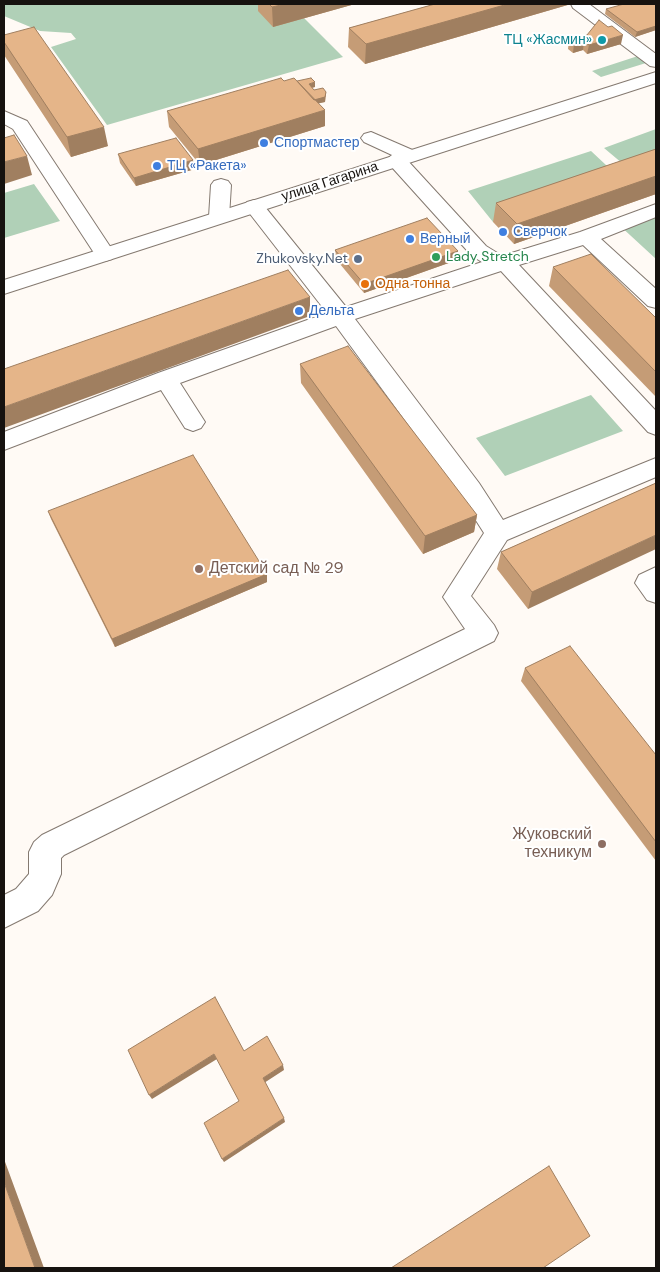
<!DOCTYPE html>
<html>
<head>
<meta charset="utf-8">
<style>
  body { margin:0 }
  #map { position:relative; width:660px; height:1272px; overflow:hidden; background:#fffaf5; font-family:"DM Sans",sans-serif }
  canvas { display:block }
  .frame { position:absolute; inset:0; border:5px solid #16120f; pointer-events:none }
</style>
</head>
<body>
<div id="map">
<canvas width="660" height="1272"></canvas>
<div class="frame"></div>
</div>
<script>
const g = document.querySelector('canvas').getContext('2d');
g.lineJoin = 'round';
function fill(path, color) {
  g.fillStyle = color;
  g.fill(path, 'evenodd');
}
function shape(rows) {
  const path = new Path2D();
  for (const r of rows) {
    path.moveTo(r[0], r[1]);
    for (let i = 2; i < r.length; i += 2) path.lineTo(r[i], r[i + 1]);
  }
  return path;
}
function strokePath(path, color, width, dash) {
  g.strokeStyle = color;
  g.lineWidth = width;
  g.lineCap = dash ? 'butt' : 'round';
  g.setLineDash(dash || []);
  g.stroke(path);
}
function drawText(font, color, halo, rows, align = 'center') {
  g.font = font + ' "DM Sans",sans-serif';
  g.lineWidth = 4;
  g.setLineDash([]);
  g.textBaseline = 'middle';
  g.strokeStyle = halo;
  g.fillStyle = color;
  for (const [text, x, y, turn = 0] of rows) {
    g.save();
    g.translate(x, y);
    g.rotate((+turn || 0) * Math.PI / 180);
    g.textAlign = isNaN(turn) ? turn : align;
    if (halo) g.strokeText(text, 0, 0);
    g.fillText(text, 0, 0);
    g.restore();
  }
}
const green = shape([
  [4,4,286,4,273,26,304,18,343,57,107,125,51,47,76,39,71,33,40,31,4,16],
  [638,56,646,63,601,77,592,71],
  [656,129,656,167,635,174,604,148],
  [591,151,621,179,493,222,468,191],
  [34,184,60,221,4,238,4,193],
  [656,210,656,259,618,224],
  [591,395,623,431,505,476,476,438]
]);
const minor = shape([
  [571,4,589,4,656,54,656,67,650,66,573,8,571,4],
  [4,111,27,121,115,254,112,259,105,261,98,259,13,129,4,124,4,111],
  [371,132,417,152,420,156,417,160,408,161,486,246,499,254,505,255,580,232,656,204,656,217,601,239,656,289,656,308,648,306,583,245,519,265,656,411,656,435,648,432,501,271,355,319,479,483,503,520,656,458,656,477,507,540,471,596,494,625,498,633,494,641,64,855,61,858,61,874,52,895,38,911,4,928,4,895,16,889,29,874,29,852,34,842,42,835,465,629,443,597,484,533,461,497,336,326,180,383,205,422,201,428,193,431,185,428,161,390,4,450,4,432,158,373,327,313,247,210,244,206,247,202,254,200,261,202,346,307,482,262,472,256,389,164,386,160,392,155,364,142,361,138,364,134,371,132],
  [221,179,228,181,231,185,229,217,226,221,219,223,212,221,209,217,211,185,214,181,221,179],
  [656,567,656,603,647,600,635,583,639,575,656,567]
]);
const major = shape([
  [656,72,656,83,4,294,4,280,656,72]
]);
const wall = shape([
  [258,4,355,4,273,27,258,11],
  [435,4,571,4,365,64,348,47,349,28],
  [656,4,656,30,635,37,605,14,606,9],
  [4,35,108,146,71,157,4,55],
  [569,40,621,44,587,54,583,50,573,53,568,49],
  [284,81,297,81,315,87,312,88,314,90,326,92,325,102,318,103,325,126,200,165,169,127,167,111],
  [656,149,656,194,514,244,493,222,496,203],
  [118,154,195,169,136,186,120,163],
  [335,250,458,251,457,260,364,293,335,258],
  [553,267,656,318,656,397,549,286],
  [300,364,477,515,474,532,423,554,301,383],
  [656,483,528,609,497,569,501,552],
  [48,511,267,574,267,582,115,647,51,519],
  [525,668,656,755,656,861,521,681]
]);
const shadedWall = shape([
  [285,4,355,4,273,27,272,7],
  [508,4,571,4,365,64,366,44],
  [656,26,656,30,635,37,637,32],
  [623,35,621,44,587,54,589,45],
  [584,41,583,50,573,53,574,44],
  [315,82,315,87,309,88,309,84],
  [326,92,325,102,311,105,311,101],
  [325,110,325,126,200,165,198,149],
  [104,127,108,146,71,157,67,137],
  [27,156,32,175,4,184,4,162],
  [193,160,195,169,136,186,134,178],
  [656,176,656,194,514,244,517,224],
  [458,251,457,260,364,293,364,284],
  [310,297,310,316,4,428,4,407],
  [477,515,474,532,423,554,425,536],
  [656,535,656,549,528,609,532,592],
  [267,574,267,582,115,647,112,639],
  [214,1054,217,1059,152,1099,149,1095],
  [283,1065,284,1070,264,1083,263,1078],
  [284,1118,285,1122,224,1162,222,1159],
  [4,1159,44,1268,35,1268,4,1182]
]);
const building = shape([
  [269,4,285,4,272,7,269,4],
  [435,4,508,4,366,44,349,28,435,4],
  [624,4,656,4,656,26,637,32,606,9,624,4],
  [599,20,608,27,612,26,623,35,589,45,584,41,574,44,569,40,587,35,599,20],
  [34,27,104,127,67,137,4,42,4,35,34,27],
  [281,78,284,81,294,78,325,110,198,149,167,111,281,78],
  [311,78,315,82,309,84,314,90,323,88,326,92,325,97,314,100,297,81,311,78],
  [14,135,27,156,4,162,4,138,14,135],
  [176,138,193,160,134,178,118,154,176,138],
  [656,149,656,176,517,224,496,203,656,149],
  [427,218,458,251,364,284,335,250,427,218],
  [591,254,656,318,656,372,553,267,591,254],
  [288,270,310,297,4,407,4,369,288,270],
  [348,346,477,515,425,536,300,364,348,346],
  [193,455,267,574,112,639,48,511,193,455],
  [656,483,656,535,532,592,501,552,656,483],
  [570,646,656,755,656,842,525,668,570,646],
  [215,997,244,1051,267,1036,283,1065,263,1078,284,1118,222,1159,204,1123,239,1101,214,1054,149,1095,128,1050,215,997],
  [549,1166,590,1236,543,1268,391,1268,549,1166],
  [4,1182,35,1268,4,1268,4,1182]
]);
const markers = [
  [602,40,5,"#0f9aa8"],
  [264,143,5,"#3f7fe0"],
  [157,166,5,"#3f7fe0"],
  [503,232,5,"#3f7fe0"],
  [410,239,5,"#3f7fe0"],
  [436,257,5,"#2e9e5b"],
  [358,259,5,"#5c6f8a"],
  [365,284,5,"#e8710a"],
  [299,311,5,"#3f7fe0"],
  [199,569,5,"#8d6e63"],
  [602,844,5,"#8d6e63"]
];
const farCulturenames = [
  ["ТЦ «Жасмин»",592,40]
];
const farShopnames = [
  ["Спортмастер",274,143],
  ["ТЦ «Ракета»",167,166],
  ["Сверчок",513,232],
  ["Верный",420,239],
  ["Дельта",309,311]
];
const farStreetnames = [
  ["улица Гагарина",330,182,-18]
];
const farLeisurenames = [
  ["Lady Stretch",446,257]
];
const farServicenames = [
  ["Zhukovsky.Net",348,259]
];
const farFoodnames = [
  ["Одна тонна",375,284]
];
const educationNames = [
  ["Детский сад № 29",209,569],
  ["Жуковский",592,835,"right"],
  ["техникум",592,853,"right"]
];
fill(green, '#b0d0b7');
strokePath(minor, '#847970', 2);
strokePath(major, '#847970', 2);
fill(minor, '#fff');
fill(major, '#fff');
fill(wall, '#c59c76');
fill(shadedWall, '#a07f60');
fill(building, '#e5b589');
strokePath(building, '#a07f60', 1);
for (const [x, y, r, color] of markers) {
  const dot = new Path2D();
  dot.arc(x, y, r, 0, 2 * Math.PI);
  g.fillStyle = color;
  g.fill(dot);
  strokePath(dot, '#fff', 2);
}
drawText('14px', '#0d838f', '#fff', farCulturenames, 'right');
drawText('14px', '#366cbe', '#fff', farShopnames, 'left');
drawText('14px', '#16120f', '#fff', farStreetnames);
drawText('14px', '#27864d', '#fff', farLeisurenames, 'left');
drawText('14px', '#4e5e75', '#fff', farServicenames, 'right');
drawText('14px', '#c56008', '#fff', farFoodnames, 'left');
drawText('16px', '#785e54', '#fff', educationNames, 'left');
</script>
</body>
</html>
